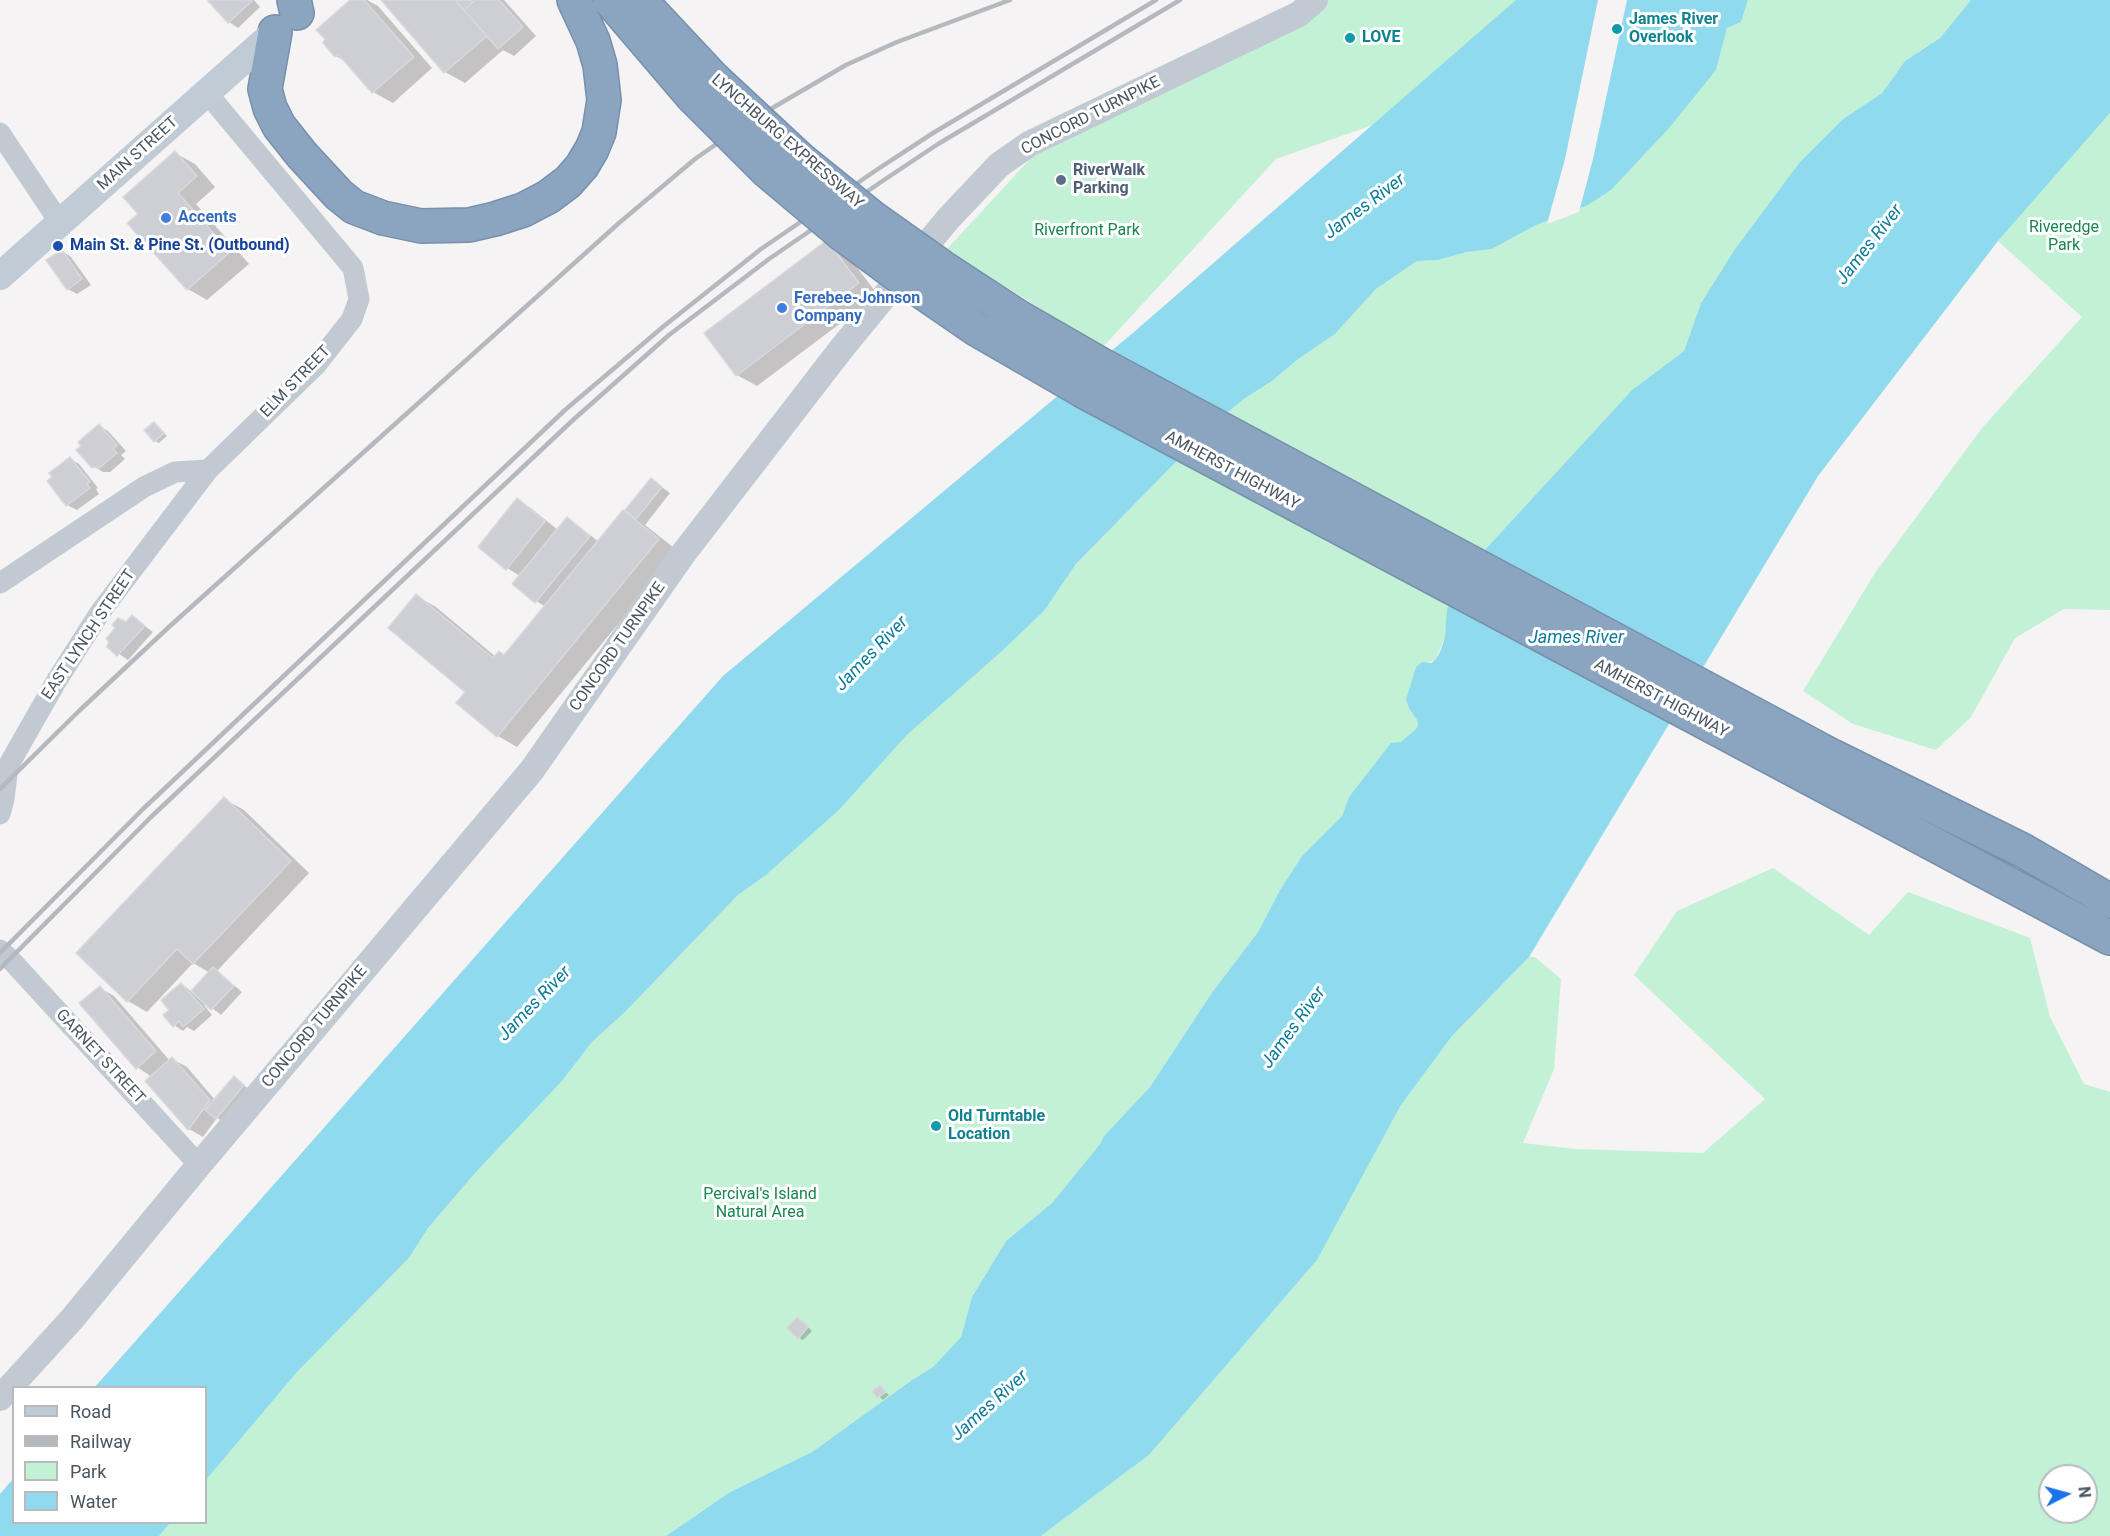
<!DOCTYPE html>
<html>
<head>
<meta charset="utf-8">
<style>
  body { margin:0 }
  #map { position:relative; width:2110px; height:1536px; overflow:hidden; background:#f5f3f3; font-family:Roboto,sans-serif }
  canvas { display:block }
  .legend { position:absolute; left:12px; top:1386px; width:195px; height:138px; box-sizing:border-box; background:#fff; border:2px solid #b7bbc0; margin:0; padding:8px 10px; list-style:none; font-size:18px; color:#4a5661 }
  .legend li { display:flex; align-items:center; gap:12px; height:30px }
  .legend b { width:30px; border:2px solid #b7bbc0 }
  .north { position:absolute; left:2038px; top:1464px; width:60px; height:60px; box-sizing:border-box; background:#fff; border:2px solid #b7bbc0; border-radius:50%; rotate:84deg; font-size:16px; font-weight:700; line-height:24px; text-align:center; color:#4a5661 }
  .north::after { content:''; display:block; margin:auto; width:21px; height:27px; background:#1a73e8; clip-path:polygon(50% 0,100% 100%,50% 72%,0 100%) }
</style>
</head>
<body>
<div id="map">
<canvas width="2110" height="1536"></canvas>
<ul class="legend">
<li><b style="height:8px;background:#c1cbd6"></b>Road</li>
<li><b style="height:8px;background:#b5b8bd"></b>Railway</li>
<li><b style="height:16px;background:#c3f1d5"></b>Park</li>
<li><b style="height:16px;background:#90daee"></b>Water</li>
</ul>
<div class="north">N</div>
</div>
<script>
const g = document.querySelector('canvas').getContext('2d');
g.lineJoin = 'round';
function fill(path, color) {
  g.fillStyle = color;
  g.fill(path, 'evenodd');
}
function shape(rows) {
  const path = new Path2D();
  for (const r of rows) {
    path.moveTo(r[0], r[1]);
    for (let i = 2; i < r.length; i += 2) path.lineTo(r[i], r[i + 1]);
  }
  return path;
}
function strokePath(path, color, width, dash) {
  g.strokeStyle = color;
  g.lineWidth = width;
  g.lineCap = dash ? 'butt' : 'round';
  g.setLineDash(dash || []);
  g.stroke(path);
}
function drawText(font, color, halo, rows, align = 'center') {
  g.font = font + ' Roboto,sans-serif';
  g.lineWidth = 6;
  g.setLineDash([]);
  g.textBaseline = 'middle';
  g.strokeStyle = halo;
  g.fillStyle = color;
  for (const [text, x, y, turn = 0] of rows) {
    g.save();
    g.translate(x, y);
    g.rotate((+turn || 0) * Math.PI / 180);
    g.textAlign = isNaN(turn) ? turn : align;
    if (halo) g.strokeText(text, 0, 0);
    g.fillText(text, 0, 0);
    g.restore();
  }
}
const green = shape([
  [1328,0,1571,0,1435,103,1276,159,1103,347,946,250,1032,157,1322,8],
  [1748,0,1971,0,1940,38,1905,61,1882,93,1843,119,1799,163,1735,249,1701,303,1684,351,1632,390,1482,553,1448,609,1445,637,1435,660,1416,667,1410,710,1417,720,1418,725,1416,729,1349,797,1342,816,1302,856,1280,890,1258,932,1211,994,1150,1087,1104,1136,1100,1144,1052,1203,1006,1241,972,1297,961,1337,933,1367,912,1380,812,1452,730,1492,666,1536,159,1536,170,1523,206,1522,206,1480,297,1372,409,1258,428,1228,476,1172,562,1081,592,1042,625,1012,738,895,766,875,839,810,907,735,1001,652,1044,611,1076,564,1212,425,1244,399,1272,381,1297,360,1335,334,1376,289,1417,261,1438,260,1467,252,1492,249,1536,225,1716,70,1727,28,1741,22],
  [2110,113,2110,610,2064,609,2015,638,1971,717,1936,750,1853,724,1803,691,1875,573,1982,428,2082,317,1998,241],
  [1773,868,1869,935,1908,892,2030,938,2050,1017,2084,1084,2110,1092,2110,1536,1041,1536,1149,1455,1317,1260,1401,1105,1452,1036,1529,957,1535,957,1561,979,1554,1069,1523,1143,1575,1149,1703,1153,1765,1099,1634,975,1677,911],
  [2050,1476,2086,1476,2086,1512,2050,1512]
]);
const water = shape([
  [1516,0,1748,0,1741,22,1727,28,1716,70,1669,128,1611,190,1588,205,1536,225,1492,249,1467,252,1438,260,1417,261,1376,289,1335,334,1297,360,1272,381,1244,399,1212,425,1076,564,1044,611,1001,652,907,735,839,810,766,875,738,895,625,1012,592,1042,562,1081,476,1172,428,1228,409,1258,297,1372,206,1480,206,1388,94,1388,723,676,1134,332],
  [1971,0,2110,0,2110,113,1998,241,1818,476,1529,957,1452,1036,1401,1105,1317,1260,1149,1455,1041,1536,666,1536,730,1492,812,1452,912,1380,933,1367,961,1337,972,1297,1006,1241,1052,1203,1100,1144,1104,1136,1150,1087,1211,994,1258,932,1280,890,1302,856,1342,816,1349,797,1391,743,1401,742,1416,729,1418,725,1417,720,1410,710,1406,700,1416,667,1422,662,1431,663,1435,660,1440,652,1445,637,1447,609,1482,553,1632,390,1684,351,1701,303,1735,249,1799,163,1843,119,1882,93,1905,61,1940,38],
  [13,1479,14,1522,170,1523,159,1536,0,1536,0,1494]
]);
const pier = shape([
  [1598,0,1627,0,1593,159,1579,212,1547,224,1565,159]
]);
const shadow = shape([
  [212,0,254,0,260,7,238,28,229,22],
  [353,0,367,0,378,6,432,68,393,103,373,92,346,62,336,56],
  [383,0,504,0,536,36,514,56,503,50,465,83,445,72],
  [175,153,195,164,215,187,196,204,249,264,207,300,188,289,140,214],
  [827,242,846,253,878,295,757,386,737,375,706,333],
  [62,251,71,257,91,285,77,294,68,289],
  [154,424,167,436,159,443,155,441],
  [99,426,108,431,126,451,121,455,125,459,110,472,103,472,93,466],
  [70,459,79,464,98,488,96,489,99,494,77,510,67,505],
  [652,480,670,493,645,525,678,551,517,747,498,736,468,692,416,596,436,607,496,657,505,656,546,607,536,601,520,576,507,568,518,500,532,509,558,530,567,519,581,528,599,542,624,512,636,519],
  [132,617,153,632,128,660,109,647],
  [224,799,244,810,309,873,217,971,242,992,221,1015,206,1003,204,1005,212,1015,194,1031,187,1027,183,1031,174,1025,171,1010,182,984,192,992,210,973,193,963,147,1012,128,1001],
  [100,988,114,996,170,1061,172,1059,187,1067,215,1100,234,1078,253,1092,226,1123,217,1118,203,1137,189,1129,152,1077,137,1067],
  [802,1321,812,1331,803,1340,799,1338],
  [880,1386,889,1395,883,1400,874,1391]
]);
const building = shape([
  [209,0,251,0,252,1,228,23,208,1,209,0],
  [350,0,364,0,414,57,372,93,338,54,335,57,323,43,325,39,316,30,350,0],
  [381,0,455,0,487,36,444,73,381,0],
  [455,0,471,0,473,2,464,10,455,0],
  [475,0,499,0,523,27,498,49,464,10,475,0],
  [175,151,197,176,178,193,230,252,187,290,127,223,138,214,123,197,175,151],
  [827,240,859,283,736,376,704,333,827,240],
  [62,250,82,279,67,290,46,260,62,250],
  [154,422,164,433,154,442,144,430,154,422],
  [99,424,117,445,113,449,117,453,99,468,98,466,92,468,76,450,81,446,78,442,99,424],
  [70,457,90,482,87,484,90,488,66,506,47,481,52,477,49,473,70,457],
  [651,478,662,487,636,519,625,510,651,478],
  [517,498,545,521,506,570,478,547,517,498],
  [623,510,659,539,497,737,456,703,465,692,388,628,416,594,493,658,499,651,504,655,623,510],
  [567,517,590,536,535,603,512,584,567,517],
  [132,615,145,626,117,656,107,647,109,641,106,639,115,628,112,625,118,618,126,622,132,615],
  [224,797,291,861,193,964,177,949,127,1002,76,953,224,797],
  [213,967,234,986,211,1010,191,991,213,967],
  [181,983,204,1009,183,1027,179,1021,173,1027,163,1015,169,1010,161,1000,181,983],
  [100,986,156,1051,136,1069,79,1003,100,986],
  [172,1057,210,1100,188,1130,145,1081,172,1057],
  [234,1076,244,1085,216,1119,205,1110,234,1076],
  [797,1317,808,1327,798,1339,787,1328,797,1317],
  [880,1385,886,1392,877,1398,872,1391,880,1385]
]);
const minor = shape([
  [0,133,60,223],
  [0,583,144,487,175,472,208,470,316,365,352,319,359,299,353,268,207,93],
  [0,814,4,799,8,766,57,680,101,611,208,470],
  [0,950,10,959,199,1165]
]);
const tertiary = shape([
  [0,1398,72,1319,199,1165,532,770,683,554,842,348,948,219,999,165,1029,144,1299,14,1315,0]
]);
const secondary = shape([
  [0,276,275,32]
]);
const motorway = shape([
  [294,0,297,13],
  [610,0,692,96],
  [640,0,714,79],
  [275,32,265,89,270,108,279,126,302,155,339,195,354,207,383,218,421,226,469,225,495,219,523,210,548,197,568,182,582,166,592,149,599,132,604,100,600,65,593,41,574,0],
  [1100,364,1832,756,2024,851,2110,901],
  [1085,392,2110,938]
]);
const rail = shape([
  [0,789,80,710,170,626,619,223,695,159,745,124,846,65,897,42,1010,0],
  [0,953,143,809,289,671,565,410,664,326,761,249,875,171,933,133,1156,0],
  [0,969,151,817,573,420,669,335,769,259,881,182,938,144,1180,0]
]);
const motorwayBridge = shape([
  [714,79,800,159,873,218,942,267,1017,316,1100,364],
  [692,96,767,171,842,234,896,274,976,329,1085,392]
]);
const markers = [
  [1617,29,6,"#0f9aa8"],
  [1350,38,6,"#0f9aa8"],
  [1061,180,6,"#5c6f8a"],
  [166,218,6,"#3f7fe0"],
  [58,246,6,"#1a4fb4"],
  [782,308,6,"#3f7fe0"],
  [936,1126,6,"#0f9aa8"]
];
const cultureNames = [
  ["James River",1629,20],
  ["Overlook",1629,38],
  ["LOVE",1362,38],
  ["Old Turntable",948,1117],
  ["Location",948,1135]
];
const streetNames = [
  ["CONCORD TURNPIKE",1091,116,-27],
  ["LYNCHBURG EXPRESSWAY",787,142,41],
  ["MAIN STREET",138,154,-42],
  ["ELM STREET",296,382,-46],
  ["AMHERST HIGHWAY",1232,471,28],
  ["EAST LYNCH STREET",89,635,-56],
  ["CONCORD TURNPIKE",618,647,-55],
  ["AMHERST HIGHWAY",1661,699,28],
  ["CONCORD TURNPIKE",315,1027,-50],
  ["GARNET STREET",100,1057,47]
];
const serviceNames = [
  ["RiverWalk",1073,171],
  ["Parking",1073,189]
];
const shopNames = [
  ["Accents",178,218],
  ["Ferebee-Johnson",794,299],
  ["Company",794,317]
];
const parkNames = [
  ["Riveredge",2064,228],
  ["Park",2064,246],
  ["Riverfront Park",1087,231],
  ["Percival's Island",760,1195],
  ["Natural Area",760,1213]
];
const transitNames = [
  ["Main St. & Pine St. (Outbound)",70,246]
];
const waterNames = [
  ["James River",1365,207,-37],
  ["James River",1870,245,-52],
  ["James River",1576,638],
  ["James River",872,654,-46],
  ["James River",535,1004,-46],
  ["James River",1294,1028,-54],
  ["James River",990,1406,-42]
];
fill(green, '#c3f1d5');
fill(water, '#90daee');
fill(pier, '#f5f3f3');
fill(shadow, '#0003');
fill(building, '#cdcfd5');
strokePath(building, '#d7d9de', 1.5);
strokePath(motorway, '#7690ad', 36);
strokePath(minor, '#c1cad2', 21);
strokePath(tertiary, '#c1cad2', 26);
strokePath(secondary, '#c1cbd6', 28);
strokePath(motorway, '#8ba5c1', 33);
strokePath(rail, '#b5b8bd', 4.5);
strokePath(motorwayBridge, '#7690ad', 36, []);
strokePath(motorwayBridge, '#8ba5c1', 33);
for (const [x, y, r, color] of markers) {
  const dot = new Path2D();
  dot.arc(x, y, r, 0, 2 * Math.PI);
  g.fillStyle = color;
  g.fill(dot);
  strokePath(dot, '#fff', 2);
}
drawText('bold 16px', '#0d838f', '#fff', cultureNames, 'left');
drawText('16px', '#4a5661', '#fff', streetNames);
drawText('bold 16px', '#4e5e75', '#fff', serviceNames, 'left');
drawText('bold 16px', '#366cbe', '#fff', shopNames, 'left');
drawText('16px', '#17864f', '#fff', parkNames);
drawText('bold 16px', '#164399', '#fff', transitNames, 'left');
drawText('italic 18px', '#0c7c9b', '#fff', waterNames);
</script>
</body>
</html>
